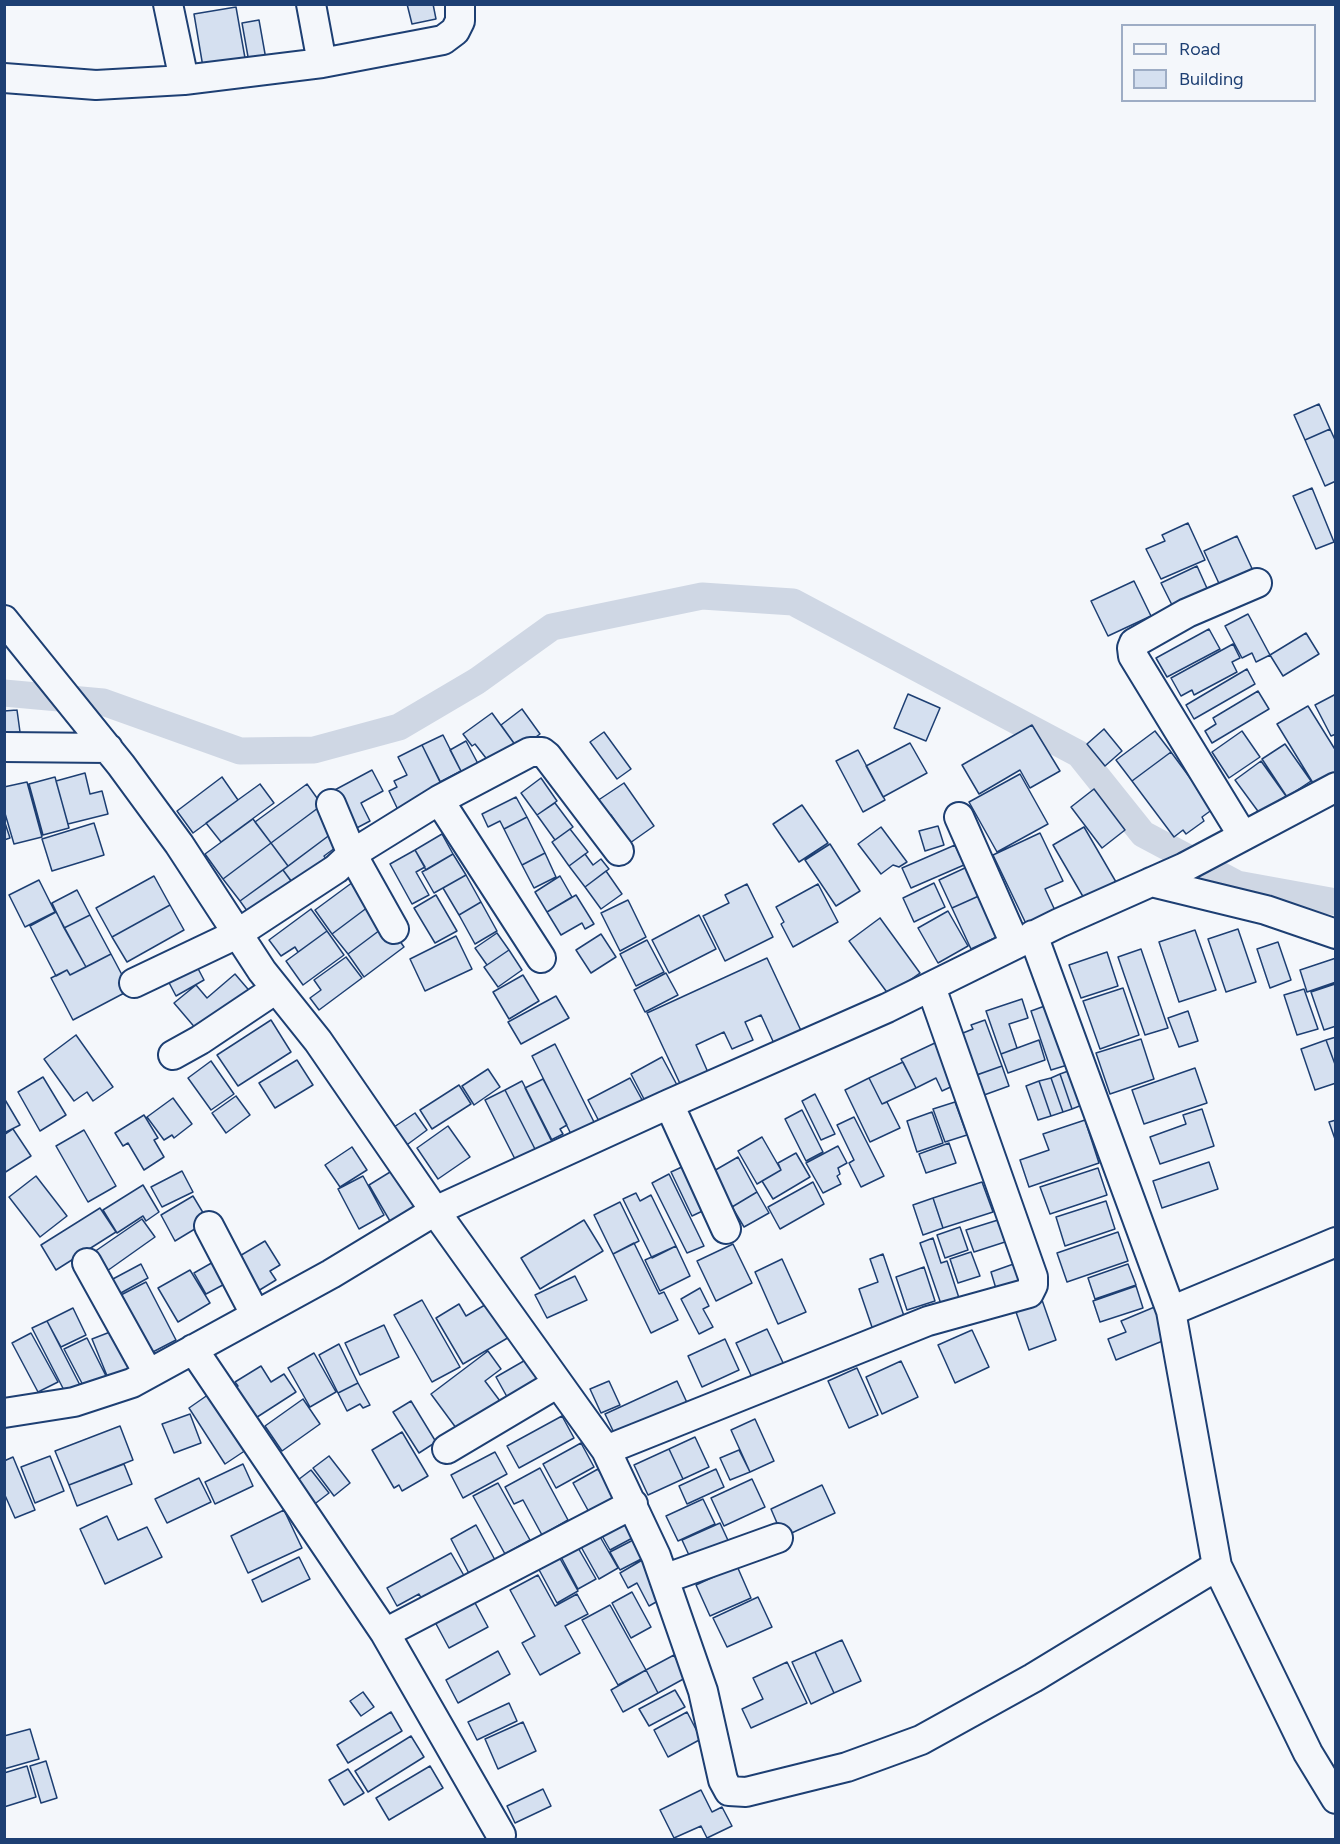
<!DOCTYPE html>
<html>
<head>
<meta charset="utf-8">
<style>
  body { margin:0 }
  #map { position:relative; width:1340px; height:1844px; overflow:hidden; background:#f4f7fb; font-family:Figtree,sans-serif }
  canvas { display:block }
  .frame { position:absolute; inset:0; border:6px solid #1d3f73; pointer-events:none }
  .legend { position:absolute; left:1121px; top:24px; width:195px; height:78px; box-sizing:border-box; background:#f4f7fb; border:2px solid #9eadc5; margin:0; padding:8px 10px; list-style:none; font-size:18px; color:#1d3f73 }
  .legend li { display:flex; align-items:center; gap:12px; height:30px }
  .legend b { width:30px; border:2px solid #9eadc5 }
</style>
</head>
<body>
<div id="map">
<canvas width="1340" height="1844"></canvas>
<div class="frame"></div>
<ul class="legend">
<li><b style="height:8px;background:#f4f7fb"></b>Road</li>
<li><b style="height:16px;background:#d5e0f0"></b>Building</li>
</ul>
</div>
<script>
const g = document.querySelector('canvas').getContext('2d');
g.lineJoin = 'round';
function shape(rows) {
  const path = new Path2D();
  for (const r of rows) {
    path.moveTo(r[0], r[1]);
    for (let i = 2; i < r.length; i += 2) path.lineTo(r[i], r[i + 1]);
  }
  return path;
}
function strokePath(path, color, width, dash) {
  g.strokeStyle = color;
  g.lineWidth = width;
  g.lineCap = dash ? 'butt' : 'round';
  g.setLineDash(dash || []);
  g.stroke(path);
}
function fill(path, color) {
  g.fillStyle = color;
  g.fill(path, 'evenodd');
}
const canal = shape([
  [4,693,103,702,240,751,314,750,399,727,477,681,552,627,702,596,793,602,1079,754,1143,834,1237,884,1336,902]
]);
const building = shape([
  [407,4,433,4,436,19,412,24,407,4],
  [236,7,245,58,204,73,194,14,236,7],
  [259,20,267,65,250,68,242,23,259,20],
  [1319,404,1330,429,1305,440,1294,415,1319,404],
  [1330,429,1336,442,1336,481,1325,486,1305,440,1330,429],
  [1312,488,1334,542,1316,549,1293,496,1312,488],
  [1188,523,1205,560,1161,579,1146,549,1165,541,1162,535,1188,523],
  [1237,536,1255,575,1222,590,1204,551,1237,536],
  [1197,566,1210,595,1175,611,1161,583,1197,566],
  [1134,581,1151,616,1108,636,1091,601,1134,581],
  [1248,614,1270,655,1256,662,1252,653,1242,658,1225,626,1248,614],
  [1209,629,1220,649,1167,677,1156,658,1209,629],
  [1306,633,1319,654,1283,676,1270,655,1306,633],
  [1233,644,1240,658,1232,662,1237,672,1194,695,1192,690,1181,696,1171,678,1233,644],
  [1247,669,1255,684,1194,719,1186,705,1247,669],
  [1258,691,1269,709,1212,743,1205,731,1216,724,1213,718,1258,691],
  [908,694,940,708,926,741,894,728,908,694],
  [1336,694,1336,734,1331,736,1315,705,1336,694],
  [1308,706,1336,751,1336,776,1316,788,1277,724,1308,706],
  [522,709,540,734,526,744,516,746,501,725,522,709],
  [17,710,20,732,4,734,4,711,17,710],
  [492,713,516,746,493,767,475,744,472,746,463,734,492,713],
  [1032,725,1060,771,1030,788,1020,770,979,794,962,765,1032,725],
  [1104,729,1122,751,1105,766,1087,744,1104,729],
  [1155,731,1171,752,1132,781,1116,760,1155,731],
  [1242,731,1260,757,1229,778,1212,752,1242,731],
  [604,732,631,769,617,779,590,742,604,732],
  [443,735,461,771,440,782,422,745,443,735],
  [466,741,484,775,465,779,450,750,466,741],
  [910,743,927,773,883,797,866,766,910,743],
  [1285,744,1311,781,1287,797,1262,759,1285,744],
  [422,745,444,789,399,812,389,791,397,787,394,781,407,775,398,757,422,745],
  [858,750,885,800,863,812,836,761,858,750],
  [1171,752,1213,809,1202,817,1204,821,1186,834,1183,830,1174,837,1132,781,1171,752],
  [1261,761,1286,796,1260,814,1235,780,1261,761],
  [372,770,383,791,361,803,370,821,351,831,331,792,372,770],
  [85,773,90,794,102,791,108,814,68,824,56,781,85,773],
  [1020,774,1048,824,997,852,969,802,1020,774],
  [55,777,69,828,43,835,29,784,55,777],
  [222,777,238,800,193,833,177,811,222,777],
  [541,778,557,801,537,815,521,793,541,778],
  [27,782,42,837,14,844,4,810,4,787,27,782],
  [624,783,654,826,630,843,611,815,605,819,594,803,624,783],
  [260,784,274,803,221,842,206,823,260,784],
  [307,784,322,805,271,843,255,822,307,784],
  [1094,789,1125,830,1102,848,1071,807,1094,789],
  [516,797,527,817,504,829,500,821,488,827,482,814,516,797],
  [555,803,573,827,555,840,537,815,555,803],
  [322,805,339,828,288,866,271,843,322,805],
  [802,805,828,843,799,862,773,824,802,805],
  [527,817,545,853,522,865,504,829,527,817],
  [253,819,271,843,223,879,205,854,253,819],
  [4,820,10,838,4,840,4,820],
  [94,823,104,855,52,871,42,839,94,823],
  [938,826,944,845,925,851,919,831,938,826],
  [881,827,907,862,899,867,893,865,881,874,858,844,881,827],
  [1084,827,1116,882,1085,900,1053,845,1084,827],
  [570,829,588,852,569,866,552,842,570,829],
  [1040,833,1063,881,1045,889,1059,919,1030,932,993,855,1040,833],
  [331,834,339,845,324,856,332,867,299,892,283,870,331,834],
  [442,834,453,854,426,870,415,850,442,834],
  [271,843,288,866,240,901,223,879,271,843],
  [830,844,860,891,836,906,805,860,830,844],
  [955,845,964,865,911,888,902,868,955,845],
  [415,850,425,867,416,872,429,895,412,904,390,864,415,850],
  [545,853,556,877,534,888,522,865,545,853],
  [453,854,466,875,434,893,422,872,453,854],
  [585,854,593,865,601,859,609,869,585,887,569,866,585,854],
  [967,867,981,895,952,908,939,880,967,867],
  [283,870,298,890,255,922,240,901,283,870],
  [606,871,622,894,601,909,585,887,606,871],
  [466,875,481,902,459,915,443,888,466,875],
  [154,876,170,905,112,937,96,908,154,876],
  [560,876,572,897,547,912,535,892,560,876],
  [39,880,55,912,25,927,9,895,39,880],
  [353,882,372,904,332,934,315,910,353,882],
  [934,883,945,907,914,922,903,898,934,883],
  [747,884,773,937,725,961,703,916,729,903,725,895,747,884],
  [818,884,838,922,793,947,781,924,784,922,776,907,818,884],
  [77,890,90,915,64,928,52,903,77,890],
  [436,895,457,931,435,943,414,908,436,895],
  [576,895,594,924,585,929,582,923,561,935,547,912,576,895],
  [981,895,999,936,971,949,952,908,981,895],
  [628,900,646,937,620,951,601,913,628,900],
  [481,902,497,931,475,944,459,915,481,902],
  [372,904,388,924,348,954,332,934,372,904],
  [170,905,184,930,127,962,112,937,170,905],
  [311,909,327,931,298,952,295,947,281,956,269,940,311,909],
  [948,911,968,946,938,963,918,928,948,911],
  [56,912,86,967,70,975,67,970,56,976,30,926,56,912],
  [90,915,111,954,86,967,64,928,90,915],
  [699,915,716,949,669,973,652,940,699,915],
  [880,918,920,973,889,995,849,941,880,918],
  [388,924,404,947,364,977,348,954,388,924],
  [1238,929,1256,982,1226,992,1208,939,1238,929],
  [1195,930,1216,990,1179,1002,1159,942,1195,930],
  [327,931,344,955,303,985,286,961,327,931],
  [497,933,509,950,487,965,475,948,497,933],
  [601,934,616,957,591,973,576,950,601,934],
  [456,936,472,969,425,991,410,959,456,936],
  [647,940,664,972,636,986,620,954,647,940],
  [1278,942,1291,980,1270,988,1257,949,1278,942],
  [1141,949,1168,1028,1145,1035,1118,957,1141,949],
  [509,950,522,970,498,987,484,967,509,950],
  [1107,952,1118,986,1081,998,1069,965,1107,952],
  [111,954,130,990,73,1020,51,978,67,970,70,975,111,954],
  [346,957,362,978,319,1010,310,998,321,990,314,980,346,957],
  [767,958,804,1037,777,1050,761,1015,745,1022,753,1040,732,1049,724,1032,696,1045,710,1077,683,1090,647,1013,767,958],
  [1336,958,1336,982,1307,992,1300,970,1336,958],
  [193,959,204,980,176,996,165,975,193,959],
  [666,973,678,995,645,1012,634,990,666,973],
  [235,974,253,995,203,1037,174,1003,196,985,207,998,235,974],
  [523,975,539,1001,509,1019,493,992,523,975],
  [1335,984,1336,1026,1324,1030,1311,992,1335,984],
  [1123,988,1139,1035,1100,1049,1083,1001,1123,988],
  [1304,989,1318,1029,1297,1035,1284,995,1304,989],
  [556,996,569,1018,521,1044,508,1022,556,996],
  [1022,999,1028,1018,1009,1024,1017,1048,1001,1054,986,1011,1022,999],
  [1053,1003,1074,1063,1051,1070,1031,1011,1053,1003],
  [1188,1011,1198,1041,1179,1047,1168,1018,1188,1011],
  [271,1020,291,1052,238,1086,217,1055,271,1020],
  [985,1020,1002,1066,974,1076,958,1035,973,1029,971,1025,985,1020],
  [76,1035,113,1087,93,1101,87,1092,74,1101,44,1059,76,1035],
  [1336,1037,1336,1067,1326,1040,1336,1037],
  [1141,1039,1154,1079,1110,1094,1096,1053,1141,1039],
  [1039,1040,1045,1060,1008,1073,1001,1054,1039,1040],
  [1326,1040,1336,1067,1336,1083,1315,1090,1301,1049,1326,1040],
  [937,1042,957,1084,942,1091,936,1078,916,1088,901,1059,937,1042],
  [555,1044,597,1128,574,1140,532,1056,555,1044],
  [662,1057,677,1085,645,1101,631,1074,662,1057],
  [297,1060,313,1085,275,1108,259,1083,297,1060],
  [211,1061,234,1094,211,1110,188,1078,211,1061],
  [903,1062,916,1088,882,1104,869,1078,903,1062],
  [1002,1066,1009,1086,973,1099,965,1079,1002,1066],
  [1195,1068,1207,1103,1144,1124,1132,1090,1195,1068],
  [488,1069,500,1087,474,1105,462,1086,488,1069],
  [1071,1070,1082,1105,1072,1109,1060,1074,1071,1070],
  [1060,1074,1072,1109,1063,1112,1051,1078,1060,1074],
  [43,1077,66,1115,40,1131,18,1092,43,1077],
  [630,1078,646,1107,603,1129,588,1100,630,1078],
  [869,1078,882,1104,887,1102,900,1128,870,1142,845,1090,869,1078],
  [1051,1078,1063,1112,1051,1116,1039,1081,1051,1078],
  [543,1079,567,1125,560,1129,563,1134,551,1140,525,1088,543,1079],
  [522,1081,555,1146,538,1155,505,1090,522,1081],
  [1039,1081,1051,1116,1038,1120,1026,1086,1039,1081],
  [459,1085,471,1104,432,1129,420,1110,459,1085],
  [505,1090,538,1155,518,1165,485,1100,505,1090],
  [815,1094,835,1134,821,1140,802,1101,815,1094],
  [236,1096,250,1115,226,1133,212,1113,236,1096],
  [4,1098,20,1125,4,1133,4,1098],
  [173,1098,192,1124,174,1138,172,1135,164,1140,147,1117,173,1098],
  [955,1102,967,1135,945,1142,933,1109,955,1102],
  [1202,1109,1214,1146,1160,1164,1150,1137,1186,1124,1183,1115,1202,1109],
  [802,1110,823,1152,806,1161,785,1119,802,1110],
  [932,1112,943,1143,917,1152,907,1121,932,1112],
  [415,1113,427,1130,404,1147,391,1129,415,1113],
  [144,1115,158,1138,154,1140,164,1157,144,1170,128,1143,123,1146,115,1133,144,1115],
  [854,1117,884,1176,861,1187,849,1163,854,1160,837,1125,854,1117],
  [1085,1120,1099,1163,1029,1187,1020,1160,1049,1150,1043,1134,1085,1120],
  [1336,1120,1336,1142,1329,1122,1336,1120],
  [448,1126,470,1157,438,1179,417,1148,448,1126],
  [13,1129,31,1156,4,1173,4,1135,13,1129],
  [84,1130,116,1186,88,1202,56,1146,84,1130],
  [762,1137,781,1170,757,1184,738,1151,762,1137],
  [949,1143,956,1163,926,1173,919,1154,949,1143],
  [838,1146,847,1163,838,1168,840,1174,837,1176,841,1184,823,1193,806,1163,838,1146],
  [352,1147,367,1170,340,1187,325,1165,352,1147],
  [796,1153,810,1177,773,1199,762,1181,781,1170,778,1163,796,1153],
  [738,1157,757,1192,732,1207,712,1172,738,1157],
  [1209,1162,1218,1189,1162,1208,1153,1181,1209,1162],
  [684,1166,709,1208,692,1216,671,1172,684,1166],
  [1098,1168,1107,1195,1050,1214,1040,1187,1098,1168],
  [395,1169,420,1212,394,1228,369,1185,395,1169],
  [182,1171,193,1192,162,1207,151,1187,182,1171],
  [669,1174,704,1246,687,1253,652,1183,669,1174],
  [36,1176,67,1216,40,1237,9,1197,36,1176],
  [363,1176,384,1215,359,1229,338,1189,363,1176],
  [813,1182,824,1204,780,1229,768,1207,813,1182],
  [982,1182,993,1212,943,1228,933,1198,982,1182],
  [143,1185,159,1212,146,1221,143,1216,117,1233,103,1210,143,1185],
  [757,1192,769,1213,744,1227,732,1207,757,1192],
  [636,1193,640,1201,651,1195,676,1246,652,1258,623,1199,636,1193],
  [193,1196,208,1221,175,1241,161,1215,193,1196],
  [933,1198,943,1228,923,1235,913,1205,933,1198],
  [1106,1201,1115,1229,1065,1246,1056,1217,1106,1201],
  [620,1202,639,1241,613,1254,594,1215,620,1202],
  [100,1208,116,1232,56,1270,41,1245,100,1208],
  [142,1219,155,1237,107,1271,94,1252,142,1219],
  [584,1220,603,1251,540,1289,521,1258,584,1220],
  [998,1220,1005,1242,974,1252,966,1230,998,1220],
  [960,1227,968,1250,945,1258,937,1235,960,1227],
  [1118,1232,1128,1261,1067,1282,1057,1253,1118,1232],
  [933,1238,941,1263,947,1261,959,1298,941,1304,920,1243,933,1238],
  [265,1241,280,1265,270,1271,276,1280,258,1291,238,1257,265,1241],
  [634,1243,659,1294,664,1292,678,1320,651,1333,613,1254,634,1243],
  [733,1244,752,1283,716,1301,697,1261,733,1244],
  [676,1246,690,1276,660,1291,645,1260,676,1246],
  [971,1252,980,1276,958,1283,950,1259,971,1252],
  [883,1254,905,1319,873,1330,859,1289,878,1282,870,1259,883,1254],
  [222,1257,234,1279,206,1294,194,1273,222,1257],
  [782,1259,806,1312,778,1324,755,1272,782,1259],
  [1022,1261,1029,1281,997,1292,991,1272,1022,1261],
  [141,1264,148,1278,119,1294,111,1280,141,1264],
  [1128,1264,1136,1285,1095,1299,1088,1278,1128,1264],
  [924,1267,935,1301,907,1310,896,1277,924,1267],
  [190,1270,210,1303,178,1322,158,1288,190,1270],
  [575,1276,587,1300,547,1318,535,1295,575,1276],
  [146,1282,176,1340,147,1355,117,1297,146,1282],
  [1136,1286,1143,1308,1100,1322,1093,1301,1136,1286],
  [700,1288,709,1306,703,1309,713,1327,699,1334,681,1299,700,1288],
  [422,1300,460,1367,432,1382,394,1315,422,1300],
  [1042,1300,1056,1340,1029,1350,1015,1309,1042,1300],
  [490,1302,511,1336,463,1364,436,1318,459,1304,466,1316,490,1302],
  [1157,1306,1170,1338,1116,1360,1108,1339,1126,1332,1121,1321,1157,1306],
  [73,1308,86,1335,61,1347,47,1321,73,1308],
  [47,1321,82,1389,67,1396,32,1328,47,1321],
  [384,1325,399,1357,360,1375,345,1343,384,1325],
  [123,1327,140,1371,110,1383,92,1339,123,1327],
  [767,1329,786,1369,755,1384,736,1343,767,1329],
  [972,1330,989,1367,955,1383,938,1345,972,1330],
  [31,1333,58,1382,38,1392,12,1343,31,1333],
  [87,1338,107,1378,85,1389,64,1349,87,1338],
  [725,1339,739,1370,702,1387,688,1356,725,1339],
  [339,1344,358,1383,338,1393,319,1355,339,1344],
  [488,1351,501,1369,485,1381,503,1405,462,1436,431,1394,488,1351],
  [314,1353,336,1392,310,1407,288,1368,314,1353],
  [529,1358,544,1385,511,1404,496,1377,529,1358],
  [901,1361,918,1397,882,1414,866,1377,901,1361],
  [261,1366,271,1382,284,1374,296,1392,251,1421,231,1390,238,1386,235,1382,261,1366],
  [857,1368,878,1415,849,1428,828,1381,857,1368],
  [609,1381,620,1405,601,1413,590,1389,609,1381],
  [677,1381,689,1407,617,1439,605,1414,677,1381],
  [358,1383,370,1405,363,1408,360,1404,347,1411,338,1393,358,1383],
  [212,1392,246,1450,225,1464,189,1408,212,1392],
  [303,1399,320,1424,282,1451,265,1426,303,1399],
  [411,1401,436,1442,419,1453,393,1412,411,1401],
  [190,1414,201,1443,174,1453,162,1424,190,1414],
  [562,1416,574,1438,519,1468,507,1446,562,1416],
  [755,1419,774,1461,750,1472,731,1430,755,1419],
  [120,1426,133,1460,69,1485,55,1451,120,1426],
  [402,1432,428,1476,402,1491,399,1485,394,1488,372,1450,402,1432],
  [695,1437,709,1467,683,1479,669,1449,695,1437],
  [581,1443,594,1467,556,1488,543,1464,581,1443],
  [669,1449,683,1479,648,1495,634,1465,669,1449],
  [739,1450,750,1472,730,1480,720,1458,739,1450],
  [495,1452,507,1474,463,1498,451,1475,495,1452],
  [50,1456,64,1491,35,1503,21,1467,50,1456],
  [329,1456,350,1483,334,1496,313,1468,329,1456],
  [13,1457,35,1510,15,1518,4,1493,4,1461,13,1457],
  [124,1464,132,1484,77,1506,69,1485,124,1464],
  [243,1464,253,1486,215,1504,205,1482,243,1464],
  [540,1468,568,1520,542,1535,523,1500,514,1504,505,1487,540,1468],
  [598,1469,621,1509,595,1523,573,1483,598,1469],
  [716,1469,724,1487,687,1504,679,1486,716,1469],
  [311,1470,329,1493,312,1506,294,1483,311,1470],
  [199,1478,211,1502,167,1523,155,1499,199,1478],
  [752,1479,765,1507,724,1526,711,1498,752,1479],
  [498,1483,530,1540,505,1554,473,1496,498,1483],
  [822,1485,835,1513,783,1537,771,1509,822,1485],
  [703,1499,715,1524,678,1541,666,1516,703,1499],
  [284,1510,302,1548,248,1573,231,1536,284,1510],
  [107,1516,118,1540,147,1527,162,1557,105,1584,80,1529,107,1516],
  [629,1519,638,1535,610,1550,601,1534,629,1519],
  [720,1523,732,1549,694,1566,682,1540,720,1523],
  [476,1525,501,1571,475,1585,451,1539,476,1525],
  [599,1535,618,1568,599,1579,580,1545,599,1535],
  [637,1538,647,1556,620,1570,610,1552,637,1538],
  [577,1546,596,1579,578,1589,560,1555,577,1546],
  [451,1553,470,1586,427,1609,419,1594,397,1606,387,1588,451,1553],
  [558,1555,578,1591,557,1603,537,1566,558,1555],
  [299,1557,310,1579,262,1602,252,1580,299,1557],
  [644,1559,665,1597,649,1606,637,1583,628,1588,620,1573,644,1559],
  [737,1566,751,1598,710,1616,696,1585,737,1566],
  [538,1575,555,1606,577,1594,588,1614,565,1626,580,1653,540,1675,522,1643,535,1636,510,1590,538,1575],
  [632,1592,651,1627,631,1638,612,1603,632,1592],
  [758,1597,772,1627,727,1647,713,1618,758,1597],
  [474,1601,488,1627,449,1648,435,1622,474,1601],
  [610,1605,646,1670,618,1685,582,1620,610,1605],
  [842,1640,861,1681,834,1693,815,1652,842,1640],
  [498,1651,510,1674,458,1703,446,1680,498,1651],
  [815,1652,834,1693,811,1704,792,1662,815,1652],
  [674,1655,687,1677,658,1693,646,1670,674,1655],
  [787,1662,807,1703,751,1728,742,1709,763,1699,753,1678,787,1662],
  [646,1670,658,1693,623,1712,611,1690,646,1670],
  [675,1690,685,1707,649,1726,639,1709,675,1690],
  [363,1692,374,1707,361,1716,350,1701,363,1692],
  [509,1703,517,1721,477,1740,468,1722,509,1703],
  [391,1712,402,1731,348,1763,337,1745,391,1712],
  [687,1712,701,1739,668,1757,654,1730,687,1712],
  [523,1722,536,1751,498,1769,485,1739,523,1722],
  [30,1729,39,1759,4,1769,4,1736,30,1729],
  [411,1736,424,1757,368,1792,355,1771,411,1736],
  [46,1761,57,1798,41,1803,30,1766,46,1761],
  [27,1766,36,1797,4,1807,4,1773,27,1766],
  [430,1766,443,1788,389,1820,376,1798,430,1766],
  [348,1769,364,1793,344,1805,329,1780,348,1769],
  [543,1789,551,1806,515,1823,507,1806,543,1789],
  [701,1790,712,1812,722,1807,732,1826,707,1838,701,1826,674,1838,660,1810,701,1790]
]);
const minor = shape([
  [168,4,184,80],
  [311,4,322,63],
  [4,78,96,85,184,80,322,63,443,40,455,31,460,21,460,4],
  [4,620,121,765,179,844,262,971,318,1041,435,1211,606,1450,656,1556,703,1691,723,1780,729,1791,746,1792,847,1767,921,1740,1033,1678,1217,1566],
  [4,747,108,748],
  [439,800,541,958],
  [331,804,352,854,394,929],
  [959,817,1015,944],
  [1243,836,1133,656,1132,648,1134,643,1187,613,1257,583],
  [1151,882,1266,910,1336,934],
  [1033,935,1171,1311,1217,1566,1308,1753,1336,1799],
  [134,983,237,934,336,869,352,854,439,800,530,752,542,752,547,756,619,851],
  [173,1055,200,1040,276,989],
  [669,1104,726,1229],
  [209,1226,255,1314],
  [87,1263,148,1373],
  [1171,1311,1336,1242],
  [193,1349,385,1633,501,1835],
  [4,1413,74,1402,132,1383,331,1274,435,1211,669,1104,887,1008,1059,923,1185,867,1336,787],
  [447,1449,558,1383],
  [606,1450,928,1321,1029,1293,1033,1285,1033,1277,931,987],
  [664,1579,778,1538],
  [385,1633,633,1504]
]);
strokePath(canal, '#cfd7e4', 27);
fill(building, '#d5e0f0');
strokePath(building, '#1d3f73', 1.5);
strokePath(minor, '#1d3f73', 32);
strokePath(minor, '#f4f7fb', 28);
</script>
</body>
</html>
